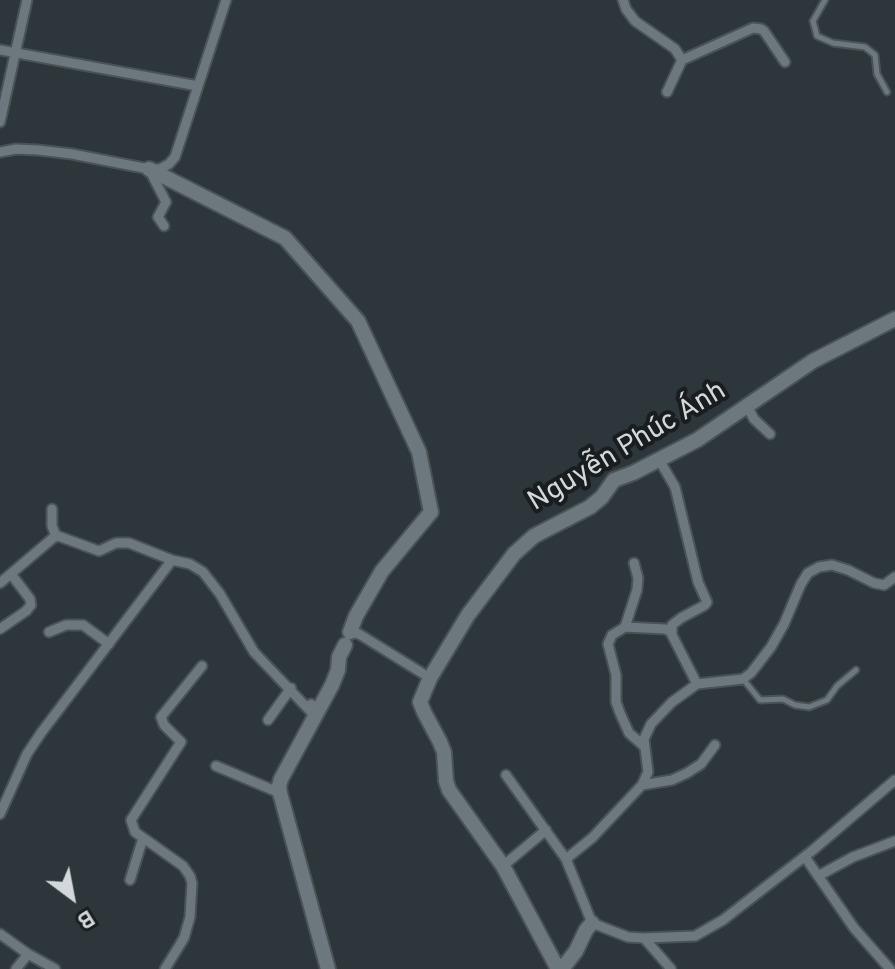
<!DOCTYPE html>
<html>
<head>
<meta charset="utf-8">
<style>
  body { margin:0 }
  #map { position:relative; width:895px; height:969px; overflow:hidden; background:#2d363b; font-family:Overpass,sans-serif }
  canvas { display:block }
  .north { position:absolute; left:32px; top:857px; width:80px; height:80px; -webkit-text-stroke:6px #191d1f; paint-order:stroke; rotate:148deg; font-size:22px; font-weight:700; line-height:32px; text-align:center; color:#d2d8db }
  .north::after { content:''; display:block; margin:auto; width:28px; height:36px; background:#d2d8db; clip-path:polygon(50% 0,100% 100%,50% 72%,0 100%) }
</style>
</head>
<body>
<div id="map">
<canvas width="895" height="969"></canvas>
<div class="north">B</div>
</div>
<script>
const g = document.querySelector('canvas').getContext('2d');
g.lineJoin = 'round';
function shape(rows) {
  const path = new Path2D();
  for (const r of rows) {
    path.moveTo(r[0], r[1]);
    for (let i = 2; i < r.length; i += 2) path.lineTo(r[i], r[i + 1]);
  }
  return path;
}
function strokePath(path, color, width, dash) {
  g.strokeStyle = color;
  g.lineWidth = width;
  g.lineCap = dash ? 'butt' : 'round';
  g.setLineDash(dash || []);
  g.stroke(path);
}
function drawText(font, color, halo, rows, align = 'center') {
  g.font = font + ' Overpass,sans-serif';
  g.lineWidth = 8;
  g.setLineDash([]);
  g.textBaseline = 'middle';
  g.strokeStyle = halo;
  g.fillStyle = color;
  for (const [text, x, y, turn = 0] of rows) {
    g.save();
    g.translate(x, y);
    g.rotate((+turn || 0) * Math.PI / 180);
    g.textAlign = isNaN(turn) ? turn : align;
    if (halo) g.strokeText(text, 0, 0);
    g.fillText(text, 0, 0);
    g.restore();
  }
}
const lane = shape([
  [825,0,813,21,817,36,833,43,865,47,875,55,877,74,887,92],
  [743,679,760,700,783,699,795,705,809,707,827,700,837,686,856,670]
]);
const street = shape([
  [623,0,626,9,635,21,675,49,682,60,667,92],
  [0,50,198,86],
  [682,60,753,28,761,29,764,31,785,62],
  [0,122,27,0],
  [0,152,16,149,38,150,72,154,149,169,160,169,169,164,175,157,226,0],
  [149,169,166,202,158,217,164,226],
  [747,406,754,419,770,434],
  [658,458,675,487,698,582,707,602,705,605,681,618,672,625,672,635,697,684],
  [52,509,52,526,56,536],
  [634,563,638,578,637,590,625,627,612,635,608,644,616,675,616,702,620,713,629,733,645,747],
  [0,583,53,538,58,536,99,551,116,543,129,543,172,560,190,564,203,572,220,594,254,652,314,715,311,704,313,706,315,714],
  [625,627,665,629,672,632],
  [0,629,26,611,31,605,30,599,11,574],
  [49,632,66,625,83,625,109,644],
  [349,635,350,632,359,634,430,678],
  [268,720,291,688],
  [216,766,280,793],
  [506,775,566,859,592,923,628,937,644,938,695,936,723,920,813,850,895,780],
  [642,785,672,780,687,773,701,764,715,745],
  [0,814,27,754,41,733,172,560],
  [805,857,854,928,890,969],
  [566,859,592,838,642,785,648,772,644,739,651,724,672,702,697,684,743,679,751,673,771,647,784,624,801,584,808,573,819,567,832,565,848,570,874,583,884,585,895,577],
  [503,866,546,830],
  [818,876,853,857,895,841],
  [130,880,143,838],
  [0,934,28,954,55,969],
  [644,938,671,969],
  [16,969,28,954],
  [165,969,184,938,190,917,192,883,190,876,183,866,135,832,131,820,181,742,164,725,161,717,202,666]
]);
const secondary = shape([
  [149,169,285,238,358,321,419,452,431,512,382,571,356,616,350,632],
  [328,969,280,793,279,786,281,779,332,685,338,670,339,657,345,645],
  [558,969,503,866,449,790,446,781,444,752,440,742,424,712,420,702,430,678,468,615,514,554,534,536,590,507,602,497,614,480,633,473,697,440,813,361,895,319],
  [562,969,576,951,586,930,592,923]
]);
const streetNames = [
  ["Nguyễn Phúc Ánh",628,448,-31]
];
strokePath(lane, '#4a5256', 9);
strokePath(street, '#4a5256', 13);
strokePath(secondary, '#4a5256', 18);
strokePath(lane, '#6d787e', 5);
strokePath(street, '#6d787e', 9);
strokePath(secondary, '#6d787e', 14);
drawText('28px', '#d2d8db', '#191d1f', streetNames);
</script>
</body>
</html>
